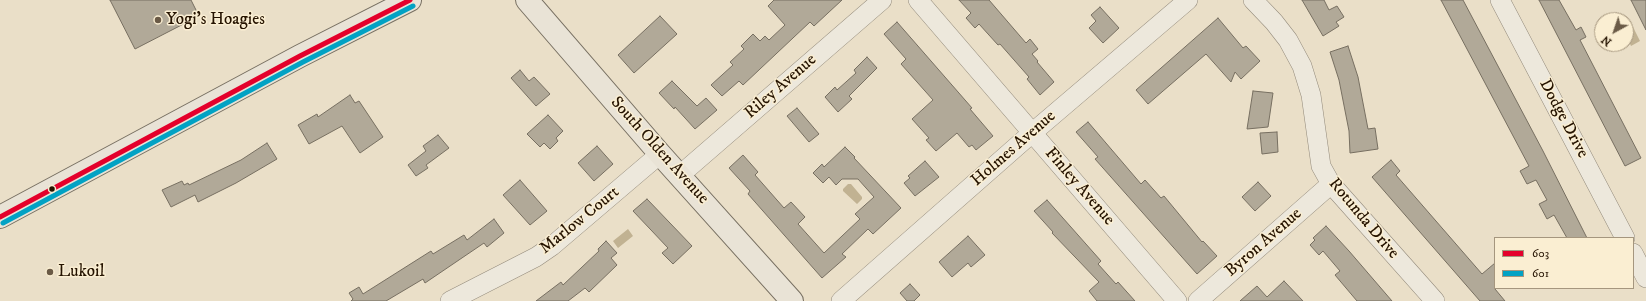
<!DOCTYPE html>
<html>
<head>
<meta charset="utf-8">
<style>
  body { margin:0 }
  #map { position:relative; width:1646px; height:301px; overflow:hidden; background:#eadfc8; font-family:"IM FELL DW Pica",serif }
  canvas { display:block }
  .legend { position:absolute; left:1494px; top:237px; width:140px; height:52px; box-sizing:border-box; background:#faeed2; border:1px solid #a5967e; margin:0; padding:5px 7px; list-style:none; font-size:12px; color:#251300 }
  .legend li { display:flex; align-items:center; gap:8px; height:20px }
  .legend b { width:20px; border:1px solid #a5967e }
  .north { position:absolute; left:1594px; top:12px; width:40px; height:40px; box-sizing:border-box; background:#faeed2; border:1px solid #a5967e; border-radius:50%; rotate:220deg; font-size:11px; font-weight:700; line-height:16px; text-align:center; color:#251300 }
  .north::after { content:''; display:block; margin:auto; width:14px; height:18px; background:#6a5a46; clip-path:polygon(50% 0,100% 100%,50% 72%,0 100%) }
</style>
</head>
<body>
<div id="map">
<canvas width="1646" height="301"></canvas>
<ul class="legend">
<li><b style="height:5px;background:#e4002b"></b>603</li>
<li><b style="height:5px;background:#02a2c4"></b>601</li>
</ul>
<div class="north">N</div>
</div>
<script>
const g = document.querySelector('canvas').getContext('2d');
g.lineJoin = 'round';
function fill(path, color) {
  g.fillStyle = color;
  g.fill(path, 'evenodd');
}
function shape(rows) {
  const path = new Path2D();
  for (const r of rows) {
    path.moveTo(r[0], r[1]);
    for (let i = 2; i < r.length; i += 2) path.lineTo(r[i], r[i + 1]);
  }
  return path;
}
function strokePath(path, color, width, dash) {
  g.strokeStyle = color;
  g.lineWidth = width;
  g.lineCap = dash ? 'butt' : 'round';
  g.setLineDash(dash || []);
  g.stroke(path);
}
function drawText(font, color, halo, rows, align = 'center') {
  g.font = font + ' "IM FELL DW Pica",serif';
  g.lineWidth = 3;
  g.setLineDash([]);
  g.textBaseline = 'middle';
  g.strokeStyle = halo;
  g.fillStyle = color;
  for (const [text, x, y, turn = 0] of rows) {
    g.save();
    g.translate(x, y);
    g.rotate((+turn || 0) * Math.PI / 180);
    g.textAlign = isNaN(turn) ? turn : align;
    if (halo) g.strokeText(text, 0, 0);
    g.fillText(text, 0, 0);
    g.restore();
  }
}
const water = shape([
  [1630,21,1640,41,1631,46,1626,35,1626,22],
  [848,184,851,184,862,197,862,199,857,204,843,191,843,189],
  [628,229,633,236,618,248,613,241]
]);
const building = shape([
  [110,0,191,0,199,16,135,49,110,0],
  [774,0,842,0,814,26,810,22,743,85,739,81,722,96,711,85,733,65,730,62,744,49,741,46,753,34,760,41,765,36,769,40,785,25,768,6,774,0],
  [959,0,989,0,1026,43,1030,39,1038,49,1032,54,1038,61,1037,62,1054,82,1040,95,1027,79,1029,77,1000,44,998,45,979,24,975,28,966,18,971,13,959,0],
  [1302,0,1324,0,1329,10,1337,6,1344,17,1336,22,1339,26,1323,36,1302,0],
  [1441,0,1463,0,1543,151,1587,238,1567,238,1554,215,1547,219,1539,204,1547,200,1536,180,1527,184,1520,171,1529,166,1441,0],
  [1539,0,1559,0,1576,30,1581,27,1586,37,1580,40,1641,158,1625,166,1539,0],
  [1631,0,1646,0,1646,30,1631,0],
  [1100,7,1119,28,1103,43,1089,28,1096,21,1091,15,1100,7],
  [660,16,677,34,634,73,618,55,660,16],
  [1218,18,1243,48,1246,46,1260,61,1241,79,1235,72,1231,82,1206,54,1148,104,1136,90,1218,18],
  [897,22,972,108,970,109,993,136,976,150,972,145,969,147,957,133,936,151,926,140,929,138,912,119,933,100,901,64,906,59,884,34,897,22],
  [1348,46,1358,77,1368,129,1375,128,1378,149,1350,153,1349,131,1339,80,1330,52,1348,46],
  [867,57,877,68,849,96,852,99,838,112,825,97,835,87,837,90,856,73,854,70,867,57],
  [520,70,529,81,534,77,550,94,536,106,511,78,520,70],
  [672,81,697,106,706,98,717,110,695,129,675,107,674,109,659,93,672,81],
  [1253,91,1273,93,1268,127,1247,129,1253,91],
  [350,95,355,103,359,101,383,137,360,153,342,126,309,144,298,125,317,114,318,117,350,95],
  [797,108,819,134,809,142,787,116,797,108],
  [548,115,563,131,556,138,558,141,550,149,544,143,540,147,527,134,548,115],
  [1088,122,1141,184,1145,180,1161,198,1164,196,1202,242,1203,241,1217,256,1197,274,1095,159,1098,157,1076,132,1088,122],
  [1277,132,1278,152,1262,154,1260,133,1277,132],
  [438,135,449,148,426,165,428,168,416,176,408,165,426,151,423,146,438,135],
  [267,143,277,159,236,183,198,202,195,195,171,207,162,190,182,181,184,185,188,183,189,185,241,160,267,143],
  [597,146,613,164,594,181,578,163,597,146],
  [845,147,855,157,854,158,901,208,873,234,868,229,842,254,846,257,822,278,748,194,750,191,729,168,743,155,758,172,755,175,784,208,791,202,805,217,798,224,824,253,860,219,855,214,874,197,858,179,842,179,836,185,829,177,823,183,813,173,822,164,824,167,845,147],
  [1391,160,1400,171,1396,175,1482,274,1495,263,1495,289,1505,301,1480,301,1372,177,1391,160],
  [925,161,939,177,915,196,904,183,910,178,908,176,925,161],
  [520,180,547,211,530,225,503,195,520,180],
  [1258,182,1271,196,1255,211,1242,197,1258,182],
  [647,199,692,246,673,264,662,253,668,248,633,211,647,199],
  [1047,200,1101,261,1098,264,1116,284,1118,282,1135,301,1097,301,1089,291,1099,282,1052,233,1053,232,1034,211,1047,200],
  [494,219,504,233,487,247,484,243,425,283,423,279,386,301,351,301,353,299,349,293,359,287,363,294,431,251,433,254,464,235,467,240,494,219],
  [1326,226,1349,251,1392,301,1357,301,1335,275,1340,271,1323,251,1319,255,1310,245,1315,240,1313,238,1326,226],
  [968,236,985,255,971,267,968,263,952,277,939,262,968,236],
  [606,241,617,253,611,258,617,265,589,292,585,288,568,301,536,301,561,282,563,285,599,251,598,249,606,241],
  [1284,281,1303,301,1240,301,1257,286,1267,297,1284,281],
  [910,284,920,295,914,301,907,301,900,293,910,284]
]);
const minor = shape([
  [918,0,1177,301],
  [1253,0,1274,22,1288,40,1302,66,1311,95,1321,166,1331,184,1435,301],
  [1500,0,1625,238],
  [680,175,882,0],
  [1633,253,1646,278],
  [450,301,536,257,552,246,660,154],
  [841,301,1032,133,1188,0],
  [1198,301,1331,184]
]);
const major = shape([
  [527,0,660,154,792,301],
  [0,217,300,56,410,0]
]);
const bus1 = shape([
  [0,217,300,56,410,0]
]);
const bus2 = shape([
  [3,223,303,62,413,6]
]);
const markers = [
  [158,20,4,"#6a5a46"],
  [52,189,3.5,"#251300"],
  [50,272,4,"#6a5a46"]
];
const poiNames = [
  ["Yogi's Hoagies",166,20],
  ["Lukoil",58,272]
];
const streetNames = [
  ["Riley Avenue",781,87,-41],
  ["Dodge Drive",1563,119,62],
  ["Holmes Avenue",1014,149,-41],
  ["South Olden Avenue",659,151,48],
  ["Finley Avenue",1079,187,49],
  ["Rotunda Drive",1363,219,50],
  ["Marlow Court",580,221,-39],
  ["Byron Avenue",1264,243,-41]
];
fill(water, '#c1b292');
fill(building, '#b1a998');
strokePath(building, '#776f61', 1);
strokePath(minor, '#938a7b', 20);
strokePath(major, '#776f61', 24);
strokePath(minor, '#ede8dc', 19);
strokePath(major, '#e9e3d6', 22);
strokePath(bus1, '#e4002b', 5);
strokePath(bus2, '#02a2c4', 5);
for (const [x, y, r, color] of markers) {
  const dot = new Path2D();
  dot.arc(x, y, r, 0, 2 * Math.PI);
  g.fillStyle = color;
  g.fill(dot);
  strokePath(dot, '#faeed2', 1.5);
}
drawText('17px', '#251300', '#faeed2', poiNames, 'left');
drawText('17px', '#251300', '#faeed2', streetNames);
</script>
</body>
</html>
